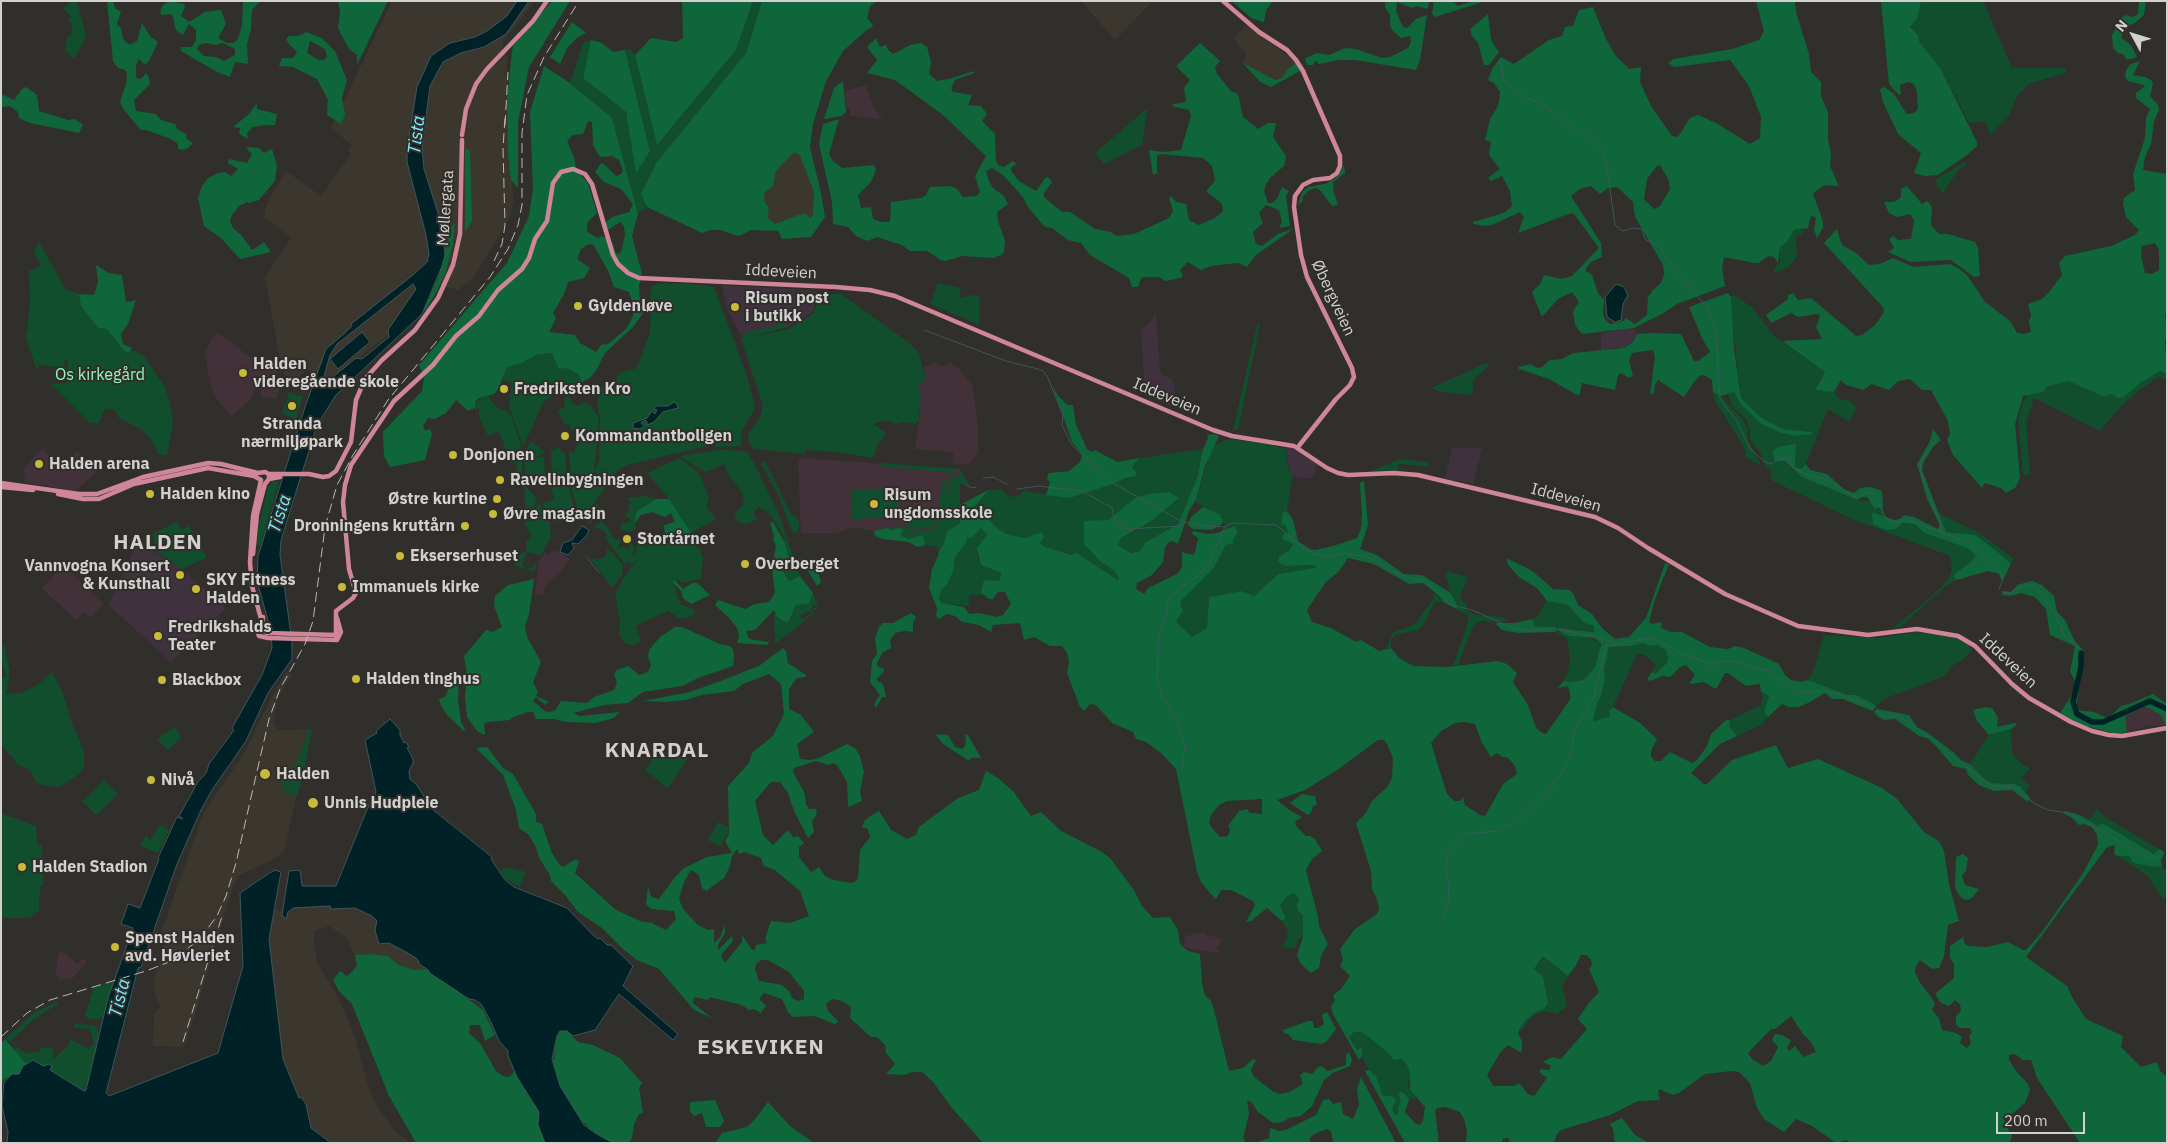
<!DOCTYPE html>
<html>
<head>
<meta charset="utf-8">
<style>
  body { margin:0 }
  #map { position:relative; width:2168px; height:1144px; overflow:hidden; background:#312f2b; font-family:"IBM Plex Sans",sans-serif }
  canvas { display:block }
  .frame { position:absolute; inset:0; border:2px solid #d3d1cf; pointer-events:none }
  .north { position:absolute; left:2108px; top:10px; width:50px; height:50px; -webkit-text-stroke:4px #312f2b; paint-order:stroke; rotate:309deg; font-size:14px; font-weight:700; line-height:20px; text-align:center; color:#d3d1cf }
  .north::after { content:''; display:block; margin:auto; width:18px; height:22px; background:#d3d1cf; clip-path:polygon(50% 0,100% 100%,50% 72%,0 100%) }
  .scale { position:absolute; left:1996px; top:1112px; width:89px; height:22px; box-sizing:border-box; border:2px solid #d3d1cf; border-top:0; padding-left:6px; font-size:15px; line-height:18px; white-space:nowrap; color:#d3d1cf; -webkit-text-stroke:4px #312f2b; paint-order:stroke }
</style>
</head>
<body>
<div id="map">
<canvas width="2168" height="1144"></canvas>
<div class="frame"></div>
<div class="north">N</div>
<div class="scale">200 m</div>
</div>
<script>
const g = document.querySelector('canvas').getContext('2d');
g.lineJoin = 'round';
function fill(path, color) {
  g.fillStyle = color;
  g.fill(path, 'evenodd');
}
function shape(rows) {
  const path = new Path2D();
  for (const r of rows) {
    path.moveTo(r[0], r[1]);
    for (let i = 2; i < r.length; i += 2) path.lineTo(r[i], r[i + 1]);
  }
  return path;
}
function strokePath(path, color, width, dash) {
  g.strokeStyle = color;
  g.lineWidth = width;
  g.lineCap = dash ? 'butt' : 'round';
  g.setLineDash(dash || []);
  g.stroke(path);
}
function drawText(font, color, halo, rows, align = 'center') {
  g.font = font + ' "IBM Plex Sans",sans-serif';
  g.lineWidth = 4;
  g.setLineDash([]);
  g.textBaseline = 'middle';
  g.strokeStyle = halo;
  g.fillStyle = color;
  for (const [text, x, y, turn = 0] of rows) {
    g.save();
    g.translate(x, y);
    g.rotate((+turn || 0) * Math.PI / 180);
    g.textAlign = isNaN(turn) ? turn : align;
    if (halo) g.strokeText(text, 0, 0);
    g.fillText(text, 0, 0);
    g.restore();
  }
}
const commercial = shape([
  [721,285,817,291,813,311,789,327,741,336,729,313],
  [1156,313,1160,372,1164,376,1172,378,1175,389,1173,407,1139,392,1144,377,1141,329,1153,319],
  [1634,328,1637,334,1633,342,1624,348,1612,348,1601,352,1601,333],
  [1289,447,1298,450,1319,466,1316,467,1312,479,1292,476,1290,473,1286,449],
  [1452,448,1482,448,1474,480,1475,484,1445,478],
  [136,545,150,549,182,569,226,608,171,662,109,605]
]);
const built = shape([
  [392,1,535,1,502,43,507,59,508,153,514,201,509,219,473,279,458,290,439,285,417,291,388,335,335,376,330,382,307,369,289,387,281,365,265,278,291,237,264,217,267,203,286,171,321,196,351,154,348,151,352,145,331,128],
  [1081,1,1153,1,1115,40],
  [1248,24,1264,36,1262,38,1282,51,1296,63,1288,69,1282,78,1275,80,1243,63,1246,53,1233,38],
  [794,151,800,156,814,192,813,214,812,218,798,215,775,224,768,218,769,207,765,203,764,193,773,186,776,171],
  [287,672,292,675,278,697,273,724,278,730,312,729,284,851,274,859,239,875,233,887,187,1040,183,1047,153,1046,154,1014,160,1008,153,985,165,941,159,939,171,905,204,812,244,754,273,694],
  [330,906,332,909,355,908,372,916,377,921,375,929,382,943,389,943,407,952,416,958,420,962,419,964,427,969,415,970,397,964,387,956,370,954,355,955,346,937,329,926,314,931,314,944,317,962,339,999,356,1040,367,1082,376,1105,396,1132,410,1143,331,1143,311,1128,309,1112,299,1098,283,1059,269,939,275,909,282,911,285,918,288,912,293,908]
]);
const education = shape([
  [866,85,871,101,876,111,883,119,850,116,850,108,846,108,845,91],
  [218,333,258,363,276,366,279,387,277,399,263,397,260,394,261,389,257,386,249,401,231,416,214,396,208,374,205,353,211,339],
  [935,363,943,366,950,363,958,368,973,386,978,428,978,453,967,465,952,463,954,456,952,452,915,449,921,406,919,402,921,393,917,384,926,380,924,367],
  [42,448,59,467,77,451,97,472,75,491,25,482,24,468],
  [798,458,960,469,960,523,911,538,887,528,874,531,853,527,837,533,801,533],
  [554,549,570,559,561,572,546,585,543,596,535,593,539,561,545,553,548,555],
  [68,569,103,604,91,618,84,612,77,620,42,589,58,570],
  [2144,707,2154,709,2162,716,2165,725,2146,726,2127,732,2125,716],
  [1204,932,1206,935,1223,939,1216,948,1222,953,1200,951,1184,947,1185,936],
  [59,951,66,954,77,964,83,958,87,962,72,979,60,980,55,975]
]);
const green = shape([
  [70,1,77,1,86,36,74,59,65,50,67,38,72,33,72,23,69,20,71,17,63,8,67,6],
  [753,1,762,1,746,53,656,163,641,194,647,207,638,214,612,118,570,84,583,43,591,40,583,78,626,112,636,172,650,151,625,50,631,50,635,55,657,145,736,50],
  [1921,1,1983,1,2012,68,2063,68,2066,69,2066,73,2028,84,2017,97,2008,117,1990,135,1985,121,1969,123,1940,68,1919,41,1918,35,1912,29,1910,26,1918,17],
  [1145,110,1147,111,1142,145,1104,164,1095,153],
  [1967,161,1965,166,1959,169,1943,193,1937,186,1936,179],
  [1794,230,1803,230,1802,234,1796,236,1797,256,1789,267,1775,273,1774,269,1780,262,1780,247,1787,242],
  [39,242,66,290,79,294,81,306,98,328,107,329,124,351,130,353,133,350,144,356,165,387,170,403,173,423,167,456,158,454,152,441,141,429,119,418,115,410,105,408,99,423,90,423,51,384,66,383,68,360,65,360,64,369,38,364,39,369,37,370,25,336,27,332,30,301,29,271,41,265,34,251],
  [687,283,714,287,747,376,755,406,754,411,741,432,741,446,719,447,715,446,716,444,627,465,617,471,592,506,583,516,580,516,572,492,569,452,574,453,582,433,571,430,570,424,565,425,558,411,565,406,564,400,568,396,574,405,579,406,585,402,590,405,599,418,594,474,599,460,600,418,597,404,600,392,602,388,616,381,619,373,637,368,650,332,651,286,657,284],
  [938,283,961,288,959,297,964,298,968,295,979,296,979,325,930,304],
  [833,294,841,294,908,342,919,353,926,380,917,384,921,393,919,420,915,424,904,422,895,424,886,420,873,424,886,433,877,446,873,458,836,452,806,450,804,454,754,449,749,442,748,434,760,418,763,406,741,338,747,337,740,336,750,331,776,326,777,321,780,319,784,326,791,326,751,337,789,329,814,313,819,297],
  [1734,295,1752,307,1774,336,1825,372,1815,388,1818,391,1825,390,1834,392,1839,399,1850,401,1855,405,1856,410,1849,422,1828,409,1806,464,1801,469,1795,467,1796,444,1772,452,1775,462,1785,461,1792,469,1830,489,1857,500,1870,502,1874,508,1883,508,1885,516,1872,512,1900,525,1907,523,1915,524,1924,533,1967,548,1976,555,1970,563,1953,578,1956,580,1947,585,1900,627,1893,628,1931,597,1949,578,1952,567,1950,556,1852,519,1773,481,1771,477,1771,470,1766,468,1761,454,1751,441,1747,419,1732,407,1728,394,1734,392,1741,405,1761,424,1781,433,1796,436,1811,432,1783,429,1762,418,1741,398,1731,314,1731,297],
  [1260,324,1238,430,1233,430,1257,325],
  [552,353,558,368,569,369,578,374,582,382,558,391,543,403,523,447,509,406,512,383,502,380,507,367,522,363,536,355],
  [1486,363,1490,365,1474,379,1472,395,1441,392,1431,388],
  [2160,371,2167,374,2167,381,2159,376,2141,389,2122,405,2100,431,2034,398,2026,423,2030,474,2023,475,2018,420,2023,401,2029,394,2044,392,2046,387,2068,381,2105,397,2111,394,2118,398,2126,395,2139,384],
  [289,392,303,397,296,419,282,414],
  [1713,392,1721,396,1730,407,1743,419,1747,428,1747,438,1761,465,1745,457,1746,453,1743,445,1715,401],
  [485,393,496,407,508,412,512,418,523,454,522,476,518,481,516,462,511,464,506,452,508,450,506,450,499,431,488,436,479,417,479,409,475,410,475,402,479,401],
  [1230,439,1267,444,1286,449,1288,467,1292,476,1287,511,1283,512,1294,544,1289,551,1279,556,1286,566,1316,565,1316,569,1278,574,1254,596,1242,591,1209,597,1207,628,1192,637,1176,622,1183,611,1180,602,1213,569,1226,545,1233,544,1233,539,1237,533,1235,528,1231,526,1226,528,1219,514,1198,504,1196,500,1211,450,1214,445],
  [530,441,544,451,544,453,539,455,539,457,544,457,545,474,544,476,529,480,526,478,524,459],
  [558,447,565,454,567,478,573,505,578,519,577,521,552,522,542,503,551,501,554,498,548,479,549,477,553,475,552,474,551,452],
  [724,449,747,452,754,463,778,512,800,576,789,581,780,566,789,558,784,536,769,513,759,507,753,512,757,519,747,524,738,522,734,514,742,506,744,498,741,491,727,473,725,464,706,472,683,459,681,456],
  [1203,449,1197,478,1178,524,1146,542,1140,551,1131,553,1118,545,1121,537,1133,532,1178,498,1135,498,1108,520,1102,563,1114,570,1120,577,1118,580,1071,555,1043,546,1033,536,1026,538,1010,535,999,530,980,517,971,515,971,508,979,502,988,490,1000,489,1007,495,1014,497,1018,496,1024,491,1071,498,1116,483,1125,478,1132,477,1136,472,1132,467,1139,458],
  [679,458,700,474,709,498,706,507,716,519,691,533,669,499,647,473],
  [1400,459,1427,462,1429,467,1403,464,1398,465,1399,470,1371,471],
  [764,460,792,516,795,515,799,522,799,528,796,533,792,532,779,497,761,463],
  [880,463,958,469,953,473,878,466],
  [962,471,970,487,960,484,960,523,947,531,943,546,939,550,938,547,925,545,924,537,913,536,909,539,900,535,904,531,898,528,891,530,887,528,901,526,917,532,935,528,940,521,939,493,942,493,941,482,947,482,947,493,950,493,950,477,956,477],
  [273,481,279,482,260,546,256,545,256,536,268,487],
  [520,482,525,485,537,499,530,517,525,518,525,488,520,486],
  [897,488,898,517,852,519,851,490],
  [645,496,656,499,636,512,635,529,629,532,621,530,620,525,623,524,623,520,624,524,629,522,630,519,624,514,629,512,629,504,631,503,627,498],
  [539,502,550,522,551,537,541,555,527,552,522,565,528,569,529,567,533,568,535,563,537,563,535,572,513,565,517,562,519,555,525,552,527,548,526,542,531,535,525,522,531,518],
  [596,503,604,511,601,519,603,524,608,528,614,539,621,540,618,547,620,548,623,546,630,550,629,545,632,543,634,549,631,557,636,553,637,538,655,535,654,539,648,544,639,558,632,565,627,561,627,564,622,561,605,538,607,535,603,529,598,529,594,525,599,524,601,517,598,516,590,523,585,520],
  [920,507,938,507,938,521,934,526,916,530,905,525,905,511,919,511,920,517],
  [1938,513,1978,532,2014,559,2011,564,1975,536,1946,532],
  [177,522,181,530,189,526,207,558,182,569,154,550,154,533],
  [981,528,987,535,977,553,981,565,1002,572,1001,579,995,582,986,580,985,595,969,595,969,605,967,606,942,603,939,595,941,590,947,585,954,569,955,557,966,543,966,537],
  [664,533,665,535,681,536,702,551,701,554,703,558,701,579,680,583,679,579,673,581,680,604,695,610,693,616,680,619,668,611,635,626,640,636,640,642,633,645,625,643,619,634,620,622,615,595,622,581,646,548,656,538,656,535],
  [607,547,623,565,622,575,612,588,590,558,596,560,605,557,607,553],
  [1447,571,1468,577,1460,597,1462,601,1467,604,1466,610,1475,615,1502,617,1508,622,1481,621,1474,625,1459,661,1460,665,1453,666,1467,626,1469,616,1456,609,1458,606,1451,593,1445,575],
  [813,593,817,603,810,609,812,611,817,605,817,609,810,612,809,611,800,615,803,620,810,614,816,612,775,644,774,610,778,618,789,623,796,605,809,604],
  [1433,593,1439,596,1443,599,1443,602,1437,601,1433,605,1422,627,1417,630,1395,635,1391,640,1391,648,1387,648,1392,633,1411,626,1418,620,1434,598],
  [1547,601,1568,605,1584,623,1594,626,1595,632,1566,628,1569,636,1583,636,1600,642,1600,650,1595,667,1584,681,1570,682,1564,681,1568,671,1570,658,1567,639,1556,632,1556,628,1534,627,1532,619,1538,616],
  [1918,632,1953,637,1969,645,1971,651,1963,660,1952,666,1944,676,1884,699,1876,707,1856,695,1849,695,1808,680,1813,672,1824,635,1880,638],
  [3,643,10,672,6,694,21,693,37,685,52,672,61,688,73,726,84,751,84,768,79,774,61,786,53,787,37,783,33,777,33,774,28,769,18,765,1,744,1,678,6,676,1,659,1,644],
  [1643,643,1651,646,1657,645,1667,650,1668,663,1654,674,1652,672,1655,668,1655,664,1644,655,1637,654,1613,707,1610,711,1610,716,1592,723,1597,703,1601,696,1605,679,1604,669,1606,652,1609,647,1631,646],
  [1761,692,1769,696,1764,712,1768,717,1761,725,1737,736,1729,726,1730,720,1761,705,1763,699],
  [175,727,181,737,168,750,157,739],
  [309,729,312,729,304,770,301,769,299,775,303,776,297,796,287,794,281,782,286,778,288,769,292,769,299,758],
  [2011,729,2012,753,2023,765,2030,768,2022,778,2029,786,2026,792,2014,784,1991,783,1984,779,1970,764,1989,735],
  [658,752,689,757,668,788,645,770],
  [104,780,118,794,96,815,82,801],
  [2097,809,2105,817,2159,849,2154,854,2104,824,2098,826,2094,824,2089,820],
  [1,813,36,826,37,842,38,845,42,845,43,886,40,886,39,910,30,918,3,918,1,917],
  [718,822,728,827,728,833,720,846,708,840],
  [160,825,169,830,158,853,140,846,146,835,150,840],
  [2117,856,2129,856,2133,863,2162,867,2167,871,2167,896,2163,899,2147,875],
  [507,867,526,872,520,887,506,879,500,871],
  [1294,893,1299,900,1303,915,1303,937,1299,939,1295,949,1290,947,1287,949,1281,945,1285,942,1288,932,1282,921,1286,917,1280,905,1286,897],
  [1544,957,1568,976,1562,986,1567,1006,1557,1014,1546,1011,1537,1014,1530,1018,1521,1032,1521,1027,1526,1020,1534,1013,1544,1009,1534,969],
  [114,982,104,1017,96,1020,87,1018,85,1015,94,987],
  [58,1001,59,1003,33,1020,10,1042,5,1039,34,1013],
  [75,1023,96,1026,100,1036,94,1061,84,1091,36,1061,27,1065,13,1052,19,1046,21,1051,25,1053,38,1052,42,1048,53,1047,53,1059,69,1045,69,1039,89,1049,94,1044,90,1029,76,1028,74,1026],
  [1354,1031,1362,1032,1386,1051,1394,1060,1402,1059,1407,1065,1410,1073,1408,1087,1416,1098,1409,1100,1406,1096,1401,1102,1400,1114,1395,1115,1383,1096,1376,1076,1369,1070,1362,1056,1362,1047,1357,1050,1353,1043,1349,1037]
]);
const forest = shape([
  [107,1,113,1,115,8,121,12,117,24,121,28,123,39,128,44,132,44,137,41,142,23,150,36,158,42,149,61,145,65,139,59,136,65,136,77,138,79,142,78,146,73,148,75,150,84,134,100,136,111,156,114,161,120,175,124,177,129,186,134,187,139,193,143,188,148,183,150,178,149,178,144,171,139,146,130,141,130,123,109,120,102,126,84,127,73,125,70,118,68,113,61],
  [169,1,184,4,185,7,181,16,189,22,205,12,221,10,226,24,218,38,227,43,233,43,238,39,242,25,243,2,260,1,252,10,251,29,247,44,248,64,235,62,230,77,217,72,181,51,180,47,192,47,196,40,196,30,189,24,183,35,178,32,175,28,173,16,170,14,162,15,160,13,162,6],
  [206,43,215,45,223,43,235,49,235,55,224,61,216,57,204,56,197,49,199,45],
  [335,1,388,1,357,65,357,55,349,49,338,28,340,10,338,2],
  [552,1,570,1,529,67,518,122,518,188,511,180,508,154,507,99,512,52,513,46],
  [682,1,753,1,736,50,657,145,635,55,651,38,676,42,683,38],
  [762,1,877,1,870,6,867,18,873,25,871,28,868,29,843,51,826,81,813,124,810,147,821,193,825,217,811,237,782,239,778,231,751,230,739,236,720,230,710,230,702,233,647,207,641,194,656,163,746,53],
  [794,152,800,156,814,192,813,214,811,218,805,214,798,215,775,224,768,218,769,207,765,203,764,193,773,186,776,171],
  [1232,1,1273,1,1266,10,1264,22,1251,18],
  [1385,1,1429,1,1428,9,1416,6,1412,8,1397,2,1396,11,1403,27,1407,28,1416,19,1427,15,1420,60,1416,70,1355,60,1339,60,1319,64,1316,60,1313,65,1307,65,1305,58,1317,53,1329,55,1345,48,1356,49,1382,58,1390,57,1408,48,1411,42,1410,36,1401,38,1392,30,1390,25,1390,15,1385,7],
  [1434,1,1453,1,1458,6,1474,1,1486,1,1435,17,1432,14],
  [1756,1,1795,1,1796,12,1809,54,1811,72,1821,82,1821,96,1828,112,1828,139,1831,154,1830,166,1838,184,1838,186,1824,185,1813,194,1823,221,1823,228,1817,238,1814,230,1816,218,1811,215,1808,228,1794,230,1787,242,1780,247,1778,263,1774,257,1768,256,1759,263,1755,263,1724,257,1722,268,1725,286,1677,304,1662,314,1634,328,1582,334,1575,325,1573,311,1579,302,1572,292,1558,299,1543,316,1541,315,1532,292,1540,284,1544,275,1562,279,1572,276,1599,248,1574,214,1571,213,1518,233,1524,217,1520,212,1492,225,1485,226,1473,224,1473,222,1504,213,1512,206,1510,191,1502,176,1491,181,1488,178,1500,169,1489,155,1491,142,1485,140,1490,119,1498,106,1500,92,1494,83,1488,80,1492,69,1501,57,1514,64,1549,40,1562,36,1565,27,1573,26,1579,10,1593,7,1606,39,1616,56,1629,69,1641,67,1640,82,1651,106,1672,136,1678,137,1690,118,1698,115,1718,124,1750,144,1760,138,1761,117,1749,86,1730,60,1674,67,1668,63,1674,59,1732,49,1759,40,1764,31],
  [1660,165,1669,181,1670,189,1660,206,1654,209,1644,199,1647,179,1657,166],
  [1591,186,1600,194,1608,188,1617,187,1633,202,1635,217,1663,265,1664,274,1661,283,1653,290,1648,297,1647,315,1635,324,1626,318,1623,321,1610,324,1606,321,1603,314,1604,300,1598,293,1592,275,1586,271,1586,268,1591,262,1602,257,1601,243,1571,196,1580,189],
  [1881,1,1921,1,1918,17,1910,27,1918,35,1919,41,1940,68,1977,142,1977,146,1967,155,1938,175,1925,176,1914,173,1921,153,1898,134,1883,102,1880,89,1884,87,1893,93,1907,114,1914,113,1918,109,1917,92,1914,84,1909,82,1900,85,1901,94,1899,95,1889,84],
  [2139,1,2146,1,2144,15,2135,23,2126,27,2121,38,2131,45,2137,57,2127,60,2123,54,2118,53,2113,48,2112,35,2121,18,2125,15,2132,17,2138,14],
  [1488,14,1491,40,1499,52,1489,65,1484,65,1478,43,1472,36,1470,29],
  [572,22,586,33,578,37,567,48,560,64,550,57],
  [306,32,322,38,335,51,347,80,342,98,345,115,341,124,327,115,328,100,317,79,293,67,279,66,282,58,293,58,297,52,288,43,286,39,289,36,298,36],
  [310,41,325,49,327,57,324,60,319,60,307,53],
  [876,38,880,47,886,45,888,50,893,54,910,45,921,43,927,47,931,62,929,74,937,81,949,79,974,71,974,73,955,80,951,88,953,92,972,95,968,105,981,106,987,114,982,121,995,134,996,161,998,165,1004,167,1013,161,1016,164,1011,168,1011,171,1019,181,1036,191,1046,177,1049,178,1052,182,1044,193,1044,197,1062,212,1070,212,1095,229,1111,232,1117,236,1134,234,1169,218,1173,211,1169,198,1171,196,1176,202,1186,204,1189,220,1199,225,1215,218,1223,211,1222,204,1206,191,1215,181,1212,166,1203,158,1161,154,1157,156,1157,173,1153,175,1149,150,1164,152,1181,150,1191,116,1189,110,1172,106,1173,104,1186,102,1184,88,1190,80,1176,66,1200,43,1220,61,1215,67,1217,74,1231,91,1238,94,1243,117,1258,129,1268,123,1276,123,1273,137,1286,156,1284,166,1270,178,1266,184,1264,191,1268,203,1272,203,1277,199,1282,187,1289,191,1286,196,1290,226,1279,228,1282,222,1279,210,1266,205,1259,213,1263,223,1253,232,1256,244,1262,246,1278,234,1293,229,1256,255,1247,267,1238,263,1211,266,1201,270,1188,262,1180,270,1183,276,1180,278,1165,281,1159,277,1146,277,1141,278,1138,287,1132,287,1129,278,1090,255,1081,243,1068,240,1052,228,1045,227,1027,206,1023,197,1003,175,992,168,986,171,988,179,993,188,1004,196,1008,204,997,212,998,222,1005,240,1004,252,1001,255,994,258,962,256,945,261,941,260,927,251,910,251,902,245,877,237,867,241,856,236,848,227,833,224,832,202,819,144,823,124,839,119,829,154,833,161,842,168,874,165,876,170,871,182,858,195,861,208,871,207,873,219,881,222,890,222,891,202,922,198,926,195,930,187,949,186,956,188,963,197,977,196,980,192,975,176,986,156,943,115,895,80,867,73,877,60,867,47],
  [591,40,602,43,613,52,625,50,650,151,636,173,626,112,583,78],
  [2140,61,2133,75,2145,77,2151,80,2153,84,2150,96,2158,105,2159,110,2154,121,2151,144,2145,157,2143,170,2167,174,2167,315,2165,314,2167,339,2165,340,2167,374,2160,371,2139,384,2124,397,2118,398,2111,394,2105,397,2068,381,2046,387,2044,392,2023,396,2015,424,2020,478,2015,488,2006,493,2001,488,1985,483,1982,488,1953,455,1947,440,1950,434,1948,421,1931,390,1922,390,1910,379,1898,381,1889,390,1871,384,1864,390,1846,385,1841,380,1834,392,1815,390,1825,372,1782,341,1822,339,1816,327,1820,316,1817,314,1798,317,1791,313,1771,323,1766,315,1788,299,1788,295,1793,293,1798,300,1811,298,1856,336,1862,335,1875,325,1883,314,1884,309,1881,305,1824,243,1837,229,1842,245,1856,253,1869,265,1880,264,1893,258,1914,267,1950,264,1958,268,1967,275,1985,302,2010,321,2017,333,2024,334,2031,332,2029,322,2031,315,2028,304,2042,299,2049,292,2062,275,2059,263,2065,256,2111,246,2135,235,2139,230,2126,217,2123,204,2124,198,2135,190,2133,174,2145,138,2146,118,2150,109,2136,98,2136,93,2144,87,2144,85,2128,81,2125,77,2126,70,2131,64],
  [2155,243,2159,250,2159,270,2152,274,2145,273,2141,255,2142,246],
  [1243,63,1275,80,1282,78,1288,69,1296,63,1300,71,1271,87,1260,82],
  [544,66,567,81,612,118,638,214,632,236,642,274,639,285,640,301,645,310,634,326,605,353,597,369,590,378,582,382,578,374,569,369,558,368,552,353,536,355,522,363,507,367,498,389,494,394,479,398,475,402,475,408,468,411,456,400,446,413,435,419,428,418,423,426,425,431,430,429,432,434,425,460,390,467,384,456,383,432,422,391,424,378,419,365,507,263,529,216,533,188,530,112],
  [588,121,592,122,593,145,599,156,601,157,612,156,619,160,623,171,621,174,616,176,604,164,601,163,595,172,604,182,621,189,633,204,629,212,612,217,605,223,608,230,620,222,624,227,625,235,621,252,618,254,615,252,613,243,609,239,602,236,598,238,587,232,587,223,597,213,588,183,576,169,575,160,567,141,573,135,583,134],
  [593,244,608,271,614,287,629,292,634,307,633,316,626,329,608,344,601,345,596,352,580,343,575,335,549,332,556,318,553,313,564,294,568,282,584,278,590,268,577,259,581,249,587,245],
  [843,81,846,112,842,116,824,119,834,88],
  [26,87,37,95,39,111,68,120,75,119,83,125,79,133,30,123,19,118,18,112,10,106,1,107,1,94,14,100,22,89],
  [257,103,257,109,277,114,275,125,265,125,253,127,247,133,248,139,239,134,240,128,233,127,249,114],
  [249,147,259,148,264,153,272,149,277,165,275,181,259,200,249,203,247,202,239,206,232,215,230,221,233,228,242,236,252,250,264,242,271,252,240,259,221,238,204,226,198,198,202,186,208,178,218,173,225,172,231,176,238,169,228,163,229,159,247,163,252,154,246,148],
  [465,149,470,150,472,221,465,232],
  [1344,165,1345,173,1333,182,1334,193,1338,205,1332,206,1320,190,1315,188,1308,191,1303,196,1302,202,1298,205,1302,192,1308,187,1325,184,1333,180,1340,173],
  [1907,186,1922,204,1927,201,1930,204,1932,208,1931,225,1939,234,1948,234,1975,242,1978,248,1980,276,1974,277,1951,260,1911,262,1888,252,1894,248,1889,239,1893,236,1898,240,1911,239,1914,221,1910,214,1897,217,1889,213,1884,202,1894,202,1901,197,1901,189],
  [455,223,453,244,446,271,438,289,426,310,423,311,438,279,445,249,447,248,445,226,448,230],
  [96,265,109,273,122,275,126,302,136,300,128,324,121,334,123,344,132,348,130,353,124,351,107,329,98,328,81,306,79,294,94,295,98,282],
  [1728,293,1731,297,1734,349,1741,398,1762,418,1783,429,1811,432,1812,434,1796,436,1781,433,1761,424,1741,405,1734,392,1721,396,1713,392,1712,380,1704,375,1699,376,1694,382,1684,397,1658,380,1655,385,1654,393,1650,395,1655,357,1653,350,1632,353,1629,361,1633,376,1629,378,1621,373,1618,375,1615,390,1582,383,1580,394,1577,395,1549,379,1519,369,1518,367,1531,364,1537,368,1542,367,1550,360,1562,359,1573,353,1624,348,1633,342,1637,334,1651,333,1681,334,1694,361,1698,361,1710,352,1702,338,1689,307],
  [1052,384,1058,396,1068,405,1073,405,1076,425,1087,449,1091,452,1095,450,1117,462,1139,458,1132,467,1137,474,1136,476,1125,478,1116,483,1070,498,1046,495,1050,482,1047,479,1048,473,1069,471,1080,462,1082,455,1072,442],
  [1933,429,1941,440,1933,447,1924,461,1922,470,1946,532,1975,535,1999,553,2011,564,2003,580,2001,580,1999,574,1988,571,1956,580,1953,577,1957,572,1970,563,1976,555,1967,548,1924,533,1915,524,1903,523,1895,529,1887,530,1873,524,1872,512,1895,520,1900,519,1904,515,1914,517,1938,529,1940,525,1927,499,1917,464,1930,441],
  [1215,434,1219,436,1205,466,1196,500,1189,511,1178,544,1173,541,1168,543,1165,547,1163,562,1152,575,1137,583,1136,589,1144,594,1148,588,1177,574,1182,567,1182,552,1193,555,1195,552,1198,538,1192,534,1193,531,1208,534,1217,533,1234,526,1238,533,1233,539,1233,544,1226,545,1213,569,1180,602,1183,611,1176,622,1192,637,1207,628,1209,597,1242,591,1254,596,1278,574,1316,568,1315,565,1286,566,1278,562,1279,556,1289,551,1293,544,1282,539,1283,534,1288,533,1286,526,1281,523,1283,512,1287,511,1293,520,1298,541,1310,549,1315,550,1333,546,1357,538,1361,529,1362,515,1360,483,1364,481,1368,525,1360,549,1377,555,1404,574,1422,575,1451,593,1458,607,1456,609,1443,602,1443,599,1423,583,1409,584,1374,564,1348,558,1339,571,1325,583,1307,610,1312,622,1331,628,1356,642,1361,640,1379,651,1391,648,1399,658,1413,666,1447,667,1498,661,1507,664,1517,673,1513,682,1528,705,1536,728,1542,733,1546,734,1571,698,1568,686,1558,688,1558,687,1564,681,1570,682,1584,680,1595,667,1601,645,1600,642,1594,638,1569,636,1561,632,1559,628,1594,632,1594,626,1584,623,1568,605,1547,601,1537,588,1520,578,1508,565,1506,558,1531,570,1553,589,1569,590,1573,593,1578,605,1592,614,1602,628,1615,639,1629,637,1646,618,1665,563,1669,564,1655,599,1649,622,1652,624,1662,622,1661,628,1671,632,1682,632,1710,647,1728,649,1735,646,1744,648,1779,664,1785,675,1791,680,1801,682,1808,680,1848,695,1856,695,1872,703,1876,707,1872,711,1843,699,1832,699,1825,693,1808,703,1798,707,1789,707,1782,704,1768,717,1764,712,1769,696,1761,692,1760,684,1746,686,1728,673,1725,673,1717,688,1714,688,1704,682,1689,684,1695,675,1686,665,1680,667,1670,677,1663,676,1650,681,1647,679,1652,672,1655,674,1667,663,1668,658,1666,650,1657,645,1651,646,1643,643,1631,646,1609,647,1604,669,1605,679,1601,696,1597,703,1593,722,1610,716,1609,711,1613,707,1640,723,1657,739,1651,751,1651,757,1655,761,1661,761,1670,752,1692,763,1697,760,1707,746,1711,734,1726,720,1730,720,1729,726,1737,736,1720,744,1691,773,1704,784,1707,784,1732,760,1776,745,1788,768,1818,759,1882,788,1897,799,1924,832,1939,841,1944,851,1949,884,1959,921,1948,925,1944,956,1939,968,1932,969,1920,960,1916,966,1915,972,1919,981,1933,1000,1935,1003,1932,1010,1939,1018,1942,1030,1956,1033,1962,1037,1960,1043,1967,1048,1971,1043,1969,1036,1972,1032,1970,1028,1960,1028,1956,1025,1956,1016,1961,1011,1960,1004,1955,1000,1949,1006,1941,1003,1935,994,1954,978,1954,964,1950,958,1950,946,1963,937,1965,944,1968,946,1987,947,2008,942,2023,950,2026,950,2041,933,2082,875,2098,845,2097,835,2092,827,2084,824,2079,825,2071,817,2064,814,2064,811,2080,815,2098,826,2101,823,2104,824,2154,854,2159,849,2163,851,2164,853,2161,861,2162,867,2150,866,2133,863,2129,856,2117,856,2114,854,2115,845,2107,847,2026,957,2067,986,2072,997,2086,1019,2123,1036,2121,1047,2141,1067,2157,1062,2160,1071,2167,1077,2167,1143,2080,1143,2037,1078,2031,1060,2023,1060,2015,1054,2009,1055,2009,1060,2016,1071,2028,1084,2030,1090,2025,1103,2005,1120,2004,1123,2012,1135,2010,1143,1852,1143,1846,1140,1836,1143,1812,1126,1796,1119,1784,1132,1764,1119,1757,1108,1750,1083,1739,1072,1732,1071,1705,1074,1679,1093,1673,1095,1659,1089,1658,1094,1660,1100,1638,1101,1610,1115,1561,1130,1557,1134,1554,1143,1510,1143,1508,1138,1503,1139,1502,1143,1466,1143,1467,1131,1464,1119,1460,1112,1445,1107,1437,1108,1435,1111,1439,1143,1405,1143,1365,1071,1369,1070,1376,1076,1383,1096,1392,1096,1396,1100,1392,1109,1395,1115,1399,1113,1398,1107,1401,1102,1398,1093,1402,1092,1406,1095,1409,1100,1405,1112,1416,1124,1420,1125,1423,1121,1425,1107,1410,1090,1410,1073,1407,1065,1402,1059,1394,1060,1386,1051,1362,1032,1354,1032,1349,1037,1357,1050,1362,1047,1362,1056,1359,1060,1333,1014,1331,1006,1335,1000,1333,995,1341,989,1350,976,1340,966,1343,959,1340,949,1355,929,1377,914,1379,909,1377,899,1372,889,1371,871,1356,823,1366,813,1371,802,1388,786,1392,778,1393,758,1387,744,1384,740,1378,740,1337,770,1305,790,1277,800,1289,810,1302,817,1295,822,1296,826,1306,836,1310,836,1315,839,1322,851,1312,859,1306,870,1318,917,1319,926,1328,944,1321,956,1319,968,1311,973,1300,963,1297,955,1303,937,1303,915,1298,911,1297,905,1299,899,1294,893,1286,897,1280,905,1286,918,1282,921,1267,908,1251,921,1246,922,1255,905,1253,901,1231,890,1221,890,1216,899,1210,893,1201,882,1197,872,1176,769,1161,753,1146,742,1136,739,1133,732,1112,723,1096,705,1090,704,1084,711,1080,707,1067,673,1069,662,1067,653,1062,646,1050,646,1034,637,1024,640,1020,623,993,625,991,632,979,625,962,622,955,616,947,614,939,619,936,616,937,608,929,588,932,569,938,556,939,550,943,546,947,531,960,523,960,505,988,490,979,502,971,508,972,517,988,519,999,530,1010,535,1026,538,1042,532,1044,536,1040,543,1043,546,1071,555,1076,553,1118,580,1119,577,1114,570,1102,563,1084,544,1084,521,1108,520,1135,498,1149,494,1169,492,1179,498,1151,521,1121,538,1118,545,1131,553,1140,551,1146,542,1178,524,1197,478,1203,449,1208,438,1207,435],
  [981,528,987,535,977,548,981,565,1002,573,999,581,984,580,981,592,989,599,993,599,998,592,1005,592,1011,604,1003,615,997,617,979,613,972,614,968,613,964,607,942,603,939,598,941,590,947,585,954,569,955,557,966,543,967,537,971,538],
  [1464,722,1475,724,1482,743,1491,757,1497,753,1502,757,1507,757,1515,766,1517,774,1503,784,1485,816,1480,815,1465,805,1463,797,1460,801,1454,801,1447,794,1431,743,1441,731,1455,723],
  [1262,799,1262,814,1250,813,1247,809,1239,811,1228,826,1230,829,1228,836,1220,837,1211,827,1209,822,1211,815,1219,805,1227,801],
  [1581,955,1587,955,1591,960,1592,965,1589,969,1599,992,1588,1004,1578,1019,1587,1029,1561,1059,1552,1057,1543,1062,1551,1066,1549,1070,1541,1069,1539,1072,1547,1078,1534,1096,1528,1094,1519,1083,1514,1086,1493,1086,1487,1075,1500,1053,1508,1045,1520,1052,1522,1051,1522,1041,1518,1033,1521,1027,1526,1020,1534,1013,1544,1009,1548,1003,1543,977,1534,969,1541,959,1544,957,1568,976,1575,967],
  [1791,1016,1803,1034,1811,1042,1816,1052,1803,1057,1795,1046,1789,1051,1787,1048,1791,1040,1782,1035,1775,1034,1772,1040,1778,1047,1771,1061,1763,1066,1752,1059,1748,1053,1771,1029,1775,1029],
  [1796,444,1795,467,1801,469,1806,464,1810,470,1827,474,1844,489,1854,493,1860,488,1870,487,1880,490,1882,492,1883,508,1874,508,1867,497,1862,497,1857,500,1802,477,1785,461,1775,462,1772,452,1778,447],
  [656,499,669,499,691,533,689,541,681,536,665,535,664,525,675,522,671,513,665,517,652,512,641,515,635,523,636,512],
  [1203,507,1219,514,1223,520,1222,524,1211,530,1192,529,1188,525,1191,517],
  [773,522,785,543,789,558,780,566,784,573,789,581,800,576,813,593,809,604,796,605,788,623,778,618,774,610,755,630,746,631,749,639,769,642,767,645,737,643,739,635,737,628,730,619,715,605,718,600,745,609,755,604,769,602,775,593,772,569,776,546,773,540,774,536,770,523],
  [887,528,891,530,898,528,904,530,900,535,909,539,921,535,924,537,925,545,918,547,908,542,883,539,875,536,874,531],
  [800,558,815,561,821,582,817,586],
  [534,579,529,614,525,626,527,637,541,662,533,682,538,692,536,696,549,702,545,705,536,697,533,701,546,712,555,711,561,701,587,703,594,697,614,690,617,683,614,674,617,670,628,666,639,675,648,672,651,665,648,657,649,650,660,637,675,627,682,627,720,644,730,646,733,649,734,656,733,666,698,678,682,686,643,692,628,703,604,705,573,713,580,716,620,712,614,718,596,723,566,722,554,719,536,719,533,712,528,712,513,717,510,720,488,722,484,724,485,735,478,732,467,717,465,696,467,676,464,656,486,630,493,632,502,627,494,606,495,596,508,585],
  [675,580,683,589,692,583,697,583,710,595,691,604,683,598,681,591,673,583,673,581],
  [2032,581,2042,585,2054,596,2057,612,2065,620,2074,640,2084,651,2076,710,2094,712,2108,718,2121,706,2129,704,2153,694,2165,703,2167,701,2167,725,2165,725,2162,716,2149,708,2144,707,2125,716,2127,732,2117,734,2078,724,2060,713,2074,692,2075,681,2070,672,2075,646,2050,635,2046,609,2035,597,2021,593,2011,596,2002,595,2003,591,2011,592,2017,585],
  [911,613,916,617,913,623,913,632,904,631,895,633,890,640,891,648,883,652,877,663,878,667,883,668,884,671,876,680,883,684,886,697,882,697,876,708,874,704,880,695,870,682,872,661,877,654,875,638,879,627,883,623,893,623],
  [1532,619,1535,627,1555,627,1556,632,1518,633,1502,630,1495,623,1515,623],
  [783,648,786,651,788,663,806,675,806,677,797,678,789,689,789,709,801,715,814,732,797,744,800,759,810,760,819,758,847,744,856,749,861,759,864,772,860,791,862,801,848,807,847,782,837,765,833,763,828,765,816,761,794,768,793,772,805,794,806,804,809,809,816,809,817,814,812,821,814,832,808,838,794,811,788,793,780,782,771,782,755,801,763,835,773,845,788,830,793,837,798,836,804,843,799,847,799,857,811,872,819,867,825,876,834,880,852,883,856,881,858,878,860,850,870,837,868,829,862,827,865,820,872,815,879,811,891,830,907,839,916,835,919,827,958,798,979,790,986,771,998,778,1013,791,1031,816,1041,812,1061,831,1102,852,1110,858,1134,890,1142,906,1153,918,1170,917,1178,930,1180,944,1188,951,1200,954,1202,984,1205,995,1211,1001,1214,1010,1229,1071,1243,1068,1253,1059,1256,1060,1251,1070,1254,1077,1274,1092,1280,1094,1289,1092,1303,1084,1300,1075,1304,1072,1312,1074,1318,1067,1322,1066,1327,1071,1346,1065,1346,1055,1349,1052,1352,1060,1350,1066,1333,1073,1324,1080,1312,1106,1301,1116,1289,1118,1283,1122,1273,1123,1258,1112,1252,1103,1247,1100,1249,1114,1243,1138,1246,1143,983,1143,952,1108,933,1082,922,1072,913,1072,904,1075,886,1074,895,1064,886,1053,885,1045,877,1037,871,1037,852,1020,850,1017,851,1007,842,1001,832,999,826,1004,828,1011,837,1020,838,1022,835,1024,814,1016,793,1017,788,1012,782,999,764,993,761,996,760,1000,766,1006,761,1013,754,1009,749,1010,742,1005,710,997,708,1000,694,997,693,1003,712,1018,694,1010,659,969,637,960,624,950,602,928,578,912,565,895,551,881,550,875,539,858,536,847,529,835,519,828,516,810,503,775,476,748,487,747,503,768,513,774,536,814,536,822,542,824,552,853,559,864,563,867,576,859,579,862,575,873,616,910,640,921,652,923,666,930,676,919,674,911,651,909,646,904,648,886,651,897,659,899,675,877,684,868,707,857,732,853,725,841,729,834,728,786,749,763,752,753,773,736,784,714,781,684,769,674,743,684,734,691,702,695,686,700,667,702,643,701,690,692,723,680,759,666],
  [737,849,739,854,744,852,761,858,764,866,775,870,800,891,809,916,790,923,771,921,765,939,767,943,756,945,755,950,752,950,742,935,742,942,725,963,721,955,733,941,732,936,718,950,718,945,725,933,725,924,721,936,714,943,714,929,708,930,698,925,683,909,679,899,684,882,691,870,699,875,702,888,706,891,724,878,730,866,732,856],
  [761,960,768,960,789,972,804,991,804,999,798,1001,792,998,789,991,782,985,759,981,755,969,756,964],
  [457,671,459,677,458,700,461,722,465,729,464,731,448,716,441,706,439,699,445,697],
  [1986,707,1992,708,1998,718,1997,727,2015,723,2017,724,2011,729,1989,735,1977,721,1973,710],
  [1877,709,1909,715,1918,728,1927,732,1953,752,1961,760,1970,764,1984,779,1991,783,2014,784,2020,786,2030,798,2028,802,2012,790,1994,791,1979,785,1968,775,1966,769,1953,766,1935,745,1927,738,1919,736,1895,719,1885,720,1878,717,1874,712],
  [935,734,948,735,955,747,963,749,966,743,965,734,968,735,981,758,971,758,969,761,943,744],
  [1302,794,1315,796,1317,805,1313,806,1311,813,1308,815,1290,803],
  [1963,854,1968,858,1966,871,1962,876,1965,885,1979,889,1972,898,1968,900,1963,899,1958,894,1955,887,1956,857],
  [370,954,388,956,397,964,414,970,427,969,483,1010,495,1035,485,1041,480,1025,470,1025,469,1033,480,1043,496,1071,503,1076,509,1077,514,1072,532,1102,544,1109,544,1143,416,1143,389,1096,352,1004,339,991,333,980,340,971,347,976,352,972,357,965,355,955],
  [1327,1012,1336,1029,1326,1042,1321,1044,1293,1040,1288,1034,1284,1033,1283,1030,1308,1021,1313,1021,1314,1028,1318,1028,1324,1024,1322,1015],
  [560,1031,567,1031,578,1042,593,1045,620,1058,642,1083,639,1088,643,1113,639,1114,634,1124,632,1138,629,1143,613,1143,595,1133,581,1120,560,1086,553,1064,557,1036],
  [5,1039,27,1065,19,1074,12,1074,3,1080,1,1089,1,1044],
  [1361,1077,1396,1143,1333,1143,1331,1131,1327,1129,1314,1134,1310,1138,1310,1143,1255,1143,1269,1138,1270,1128,1279,1131,1286,1130,1316,1115,1323,1100,1329,1099,1333,1104,1341,1102,1343,1114,1353,1119,1359,1105,1357,1089],
  [715,1100,724,1121,720,1127,706,1127,702,1113,694,1116,690,1111,690,1102],
  [768,1102,790,1126,814,1143,715,1143,722,1133,747,1127,756,1118],
  [1622,1118,1635,1135,1649,1143,1615,1143,1613,1129,1610,1124]
]);
const water = shape([
  [517,1,529,1,506,34,484,47,461,53,443,62,430,86,422,148,424,169,438,213,444,241,445,255,442,266,422,314,336,395,317,425,281,540,280,555,292,642,292,659,268,693,246,741,212,790,201,810,177,864,141,967,138,968,106,1093,109,1096,218,1053,243,966,240,893,268,874,275,870,281,872,269,939,283,1059,299,1098,301,1097,306,1104,311,1128,331,1143,7,1143,8,1132,2,1106,4,1082,12,1074,19,1074,23,1066,33,1060,43,1066,49,1064,52,1066,50,1070,84,1091,86,1090,108,998,133,928,121,924,128,904,140,908,159,859,158,858,177,817,183,819,179,816,198,782,206,773,209,764,234,730,232,728,262,675,272,648,271,631,257,581,258,556,306,404,326,349,346,332,352,326,351,324,413,275,427,262,429,254,426,235,407,162,407,149,417,87,431,56,450,43,475,37,487,31,507,16,517,1],
  [413,284,416,289,388,330,389,337,362,359,356,358,333,377,330,382,323,380,330,355,337,344,413,284],
  [1616,284,1624,287,1628,295,1623,304,1621,320,1615,322,1607,317,1605,297,1616,284],
  [362,332,370,342,338,369,330,359,362,332],
  [674,402,677,404,678,408,663,412,654,422,647,425,647,422,645,420,641,423,644,426,640,429,633,428,633,423,647,418,652,411,655,414,657,410,654,409,655,406,668,406,674,402],
  [582,526,589,530,587,535,578,544,572,543,574,548,568,555,560,552,563,543,572,540,582,526],
  [390,719,400,730,400,735,404,743,406,742,409,747,407,748,413,759,413,763,409,771,410,779,416,784,432,809,492,857,491,859,505,880,514,887,567,908,593,935,598,939,600,938,607,945,611,945,633,966,623,986,678,1034,673,1040,619,994,595,1030,573,1036,567,1031,560,1031,557,1036,552,1059,560,1086,584,1125,595,1133,613,1143,545,1143,538,1125,539,1112,517,1077,508,1056,508,1051,499,1041,491,1022,481,1004,475,1000,469,999,431,974,427,969,419,964,419,962,416,958,406,952,389,943,379,944,375,930,377,921,372,916,355,908,331,909,330,906,293,908,288,912,286,919,282,915,289,871,300,870,302,886,336,886,366,812,376,792,365,740,377,733,376,731,390,719]
]);
const stream = shape([
  [1501,61,1503,79,1522,95,1546,107,1570,126,1588,136,1599,148,1606,160,1615,225,1622,231,1633,228,1642,229,1645,239,1659,247,1676,273,1707,307,1716,333,1720,399,1737,421,1750,449,1765,462,1772,464,1778,459,1786,458,1792,467,1808,475,1826,479,1853,496,1860,496,1866,493,1874,493,1886,519,1897,523,1904,519,1941,532],
  [924,330,1006,361,1042,370,1047,376,1063,415,1062,425,1072,445,1111,482,1183,522,1205,526,1225,527,1232,523,1276,525,1304,548,1314,554,1326,557,1345,553,1371,558,1396,573,1427,583,1451,605,1472,610,1515,629,1534,631,1552,628,1597,637,1617,644,1650,638,1669,646,1685,656,1691,656,1711,665,1728,660,1772,672,1797,693,1827,691,1864,703,1873,709],
  [1936,440,1920,463,1922,476,1941,527,1941,532,1969,543,1979,550,1985,559,2002,573,2003,579,1999,589],
  [983,478,993,477,1007,484],
  [967,486,973,488,976,487],
  [1017,489,1039,486,1082,491,1112,508,1114,518,1125,529,1181,526,1183,523],
  [587,557,599,573],
  [2002,592,2009,593,2023,587,2032,585,2041,592,2060,623,2063,634,2080,649,2081,653],
  [1876,711,1884,717,1899,716,1928,736,1981,779,1993,786,2014,787,2035,804,2048,810,2069,813,2147,857,2156,858,2164,852],
  [1182,769,1185,746,1177,719,1162,697,1157,678,1159,633,1166,618,1168,603,1173,594,1199,575,1210,562,1225,527],
  [1442,920,1448,904,1449,884,1446,870,1447,854,1454,843,1467,834,1495,831,1512,825,1546,795,1561,774,1570,757,1575,729,1593,700,1606,645,1616,645]
]);
const river = shape([
  [2081,653,2081,667,2073,702,2077,714,2092,722,2103,722,2150,701,2167,709]
]);
const primary = shape([
  [1223,1,1259,32,1287,50,1296,60,1303,71,1340,156,1340,166,1337,173,1330,178,1313,180,1303,185,1295,196,1294,207,1301,255,1307,277,1352,368,1354,377,1350,385,1336,399,1298,447],
  [462,135,466,109,476,84,487,69,533,21,547,1],
  [268,474,309,474,323,477,329,476,336,471,351,442,356,400,365,379,382,360,415,330,438,298,453,265,460,234,462,140],
  [261,480,253,516,250,562,252,586,261,619,257,631,259,636,268,638,337,640],
  [1,483,79,494,97,494,143,477,208,463,221,464,258,473,265,472,269,474,269,479],
  [1,487,33,490],
  [58,494,83,499,99,499,134,484,208,468,254,476,261,480],
  [253,554,257,514,265,484,269,479,280,477],
  [263,617,262,631,267,633,336,635],
  [337,618,341,632,337,640],
  [337,640,336,635,336,611,353,598,356,593,349,569,343,502,345,485,351,465,394,401,433,365,456,336,479,316,498,290,522,269,529,258,535,239,547,221,553,183,561,172,573,169,585,174,592,184,613,255,618,264,628,273,639,278,836,287,870,290,895,296,1213,430,1232,436,1294,446,1327,468,1338,473,1348,475,1394,473,1418,475,1595,517,1618,528,1648,548,1725,594,1798,626,1868,635,1917,629,1958,636,1975,646,2012,684,2029,698,2071,722,2092,731,2109,735,2122,736,2167,728]
]);
const rail = shape([
  [505,125,508,72],
  [494,261,502,244,505,225,503,148,505,118],
  [1,1037,27,1013,50,1000,146,971,169,962,199,940,217,916,226,896,236,863,269,719,280,689,305,644,313,621,325,527,337,485,353,455,388,400,490,277,508,249,518,225,522,205,522,133,527,95,544,57,579,1],
  [183,1042,222,916]
]);
const markers = [
  [578,306,5,"#c9ba3a"],
  [735,307,5,"#c9ba3a"],
  [243,373,5,"#c9ba3a"],
  [504,389,5,"#c9ba3a"],
  [292,406,5,"#c9ba3a"],
  [565,436,5,"#c9ba3a"],
  [453,455,5,"#c9ba3a"],
  [39,464,5,"#c9ba3a"],
  [500,480,5,"#c9ba3a"],
  [150,494,5,"#c9ba3a"],
  [497,499,5,"#c9ba3a"],
  [874,504,5,"#c9ba3a"],
  [493,514,5,"#c9ba3a"],
  [465,526,5,"#c9ba3a"],
  [627,539,5,"#c9ba3a"],
  [400,556,5,"#c9ba3a"],
  [745,564,5,"#c9ba3a"],
  [180,575,5,"#c9ba3a"],
  [342,587,5,"#c9ba3a"],
  [196,589,5,"#c9ba3a"],
  [158,636,5,"#c9ba3a"],
  [356,679,5,"#c9ba3a"],
  [162,680,5,"#c9ba3a"],
  [265,774,6,"#c9ba3a"],
  [151,780,5,"#c9ba3a"],
  [313,803,6,"#c9ba3a"],
  [22,867,5,"#c9ba3a"],
  [115,947,5,"#c9ba3a"]
];
const streetNames = [
  ["Møllergata",446,208,-86],
  ["Iddeveien",781,272,3],
  ["Øbergveien",1333,298,65],
  ["Iddeveien",1167,397,23],
  ["Iddeveien",1566,498,15],
  ["Iddeveien",2008,661,43]
];
const poiNames = [
  ["Risum post",745,298],
  ["i butikk",745,316],
  ["Gyldenløve",588,306],
  ["Halden",253,364],
  ["videregående skole",253,382],
  ["Fredriksten Kro",514,389],
  ["Stranda",292,424,"center"],
  ["nærmiljøpark",292,442,"center"],
  ["Kommandantboligen",575,436],
  ["Donjonen",463,455],
  ["Halden arena",49,464],
  ["Ravelinbygningen",510,480],
  ["Halden kino",160,494],
  ["Risum",884,495],
  ["ungdomsskole",884,513],
  ["Østre kurtine",487,499,"right"],
  ["Øvre magasin",503,514],
  ["Dronningens kruttårn",455,526,"right"],
  ["Stortårnet",637,539],
  ["Ekserserhuset",410,556],
  ["Overberget",755,564],
  ["Vannvogna Konsert",170,566,"right"],
  ["& Kunsthall",170,584,"right"],
  ["SKY Fitness",206,580],
  ["Halden",206,598],
  ["Immanuels kirke",352,587],
  ["Fredrikshalds",168,627],
  ["Teater",168,645],
  ["Halden tinghus",366,679],
  ["Blackbox",172,680],
  ["Halden",276,774],
  ["Nivå",161,780],
  ["Unnis Hudpleie",324,803],
  ["Halden Stadion",32,867],
  ["Spenst Halden",125,938],
  ["avd. Høvleriet",125,956]
];
const parkNames = [
  ["Os kirkegård",100,375]
];
const waterNames = [
  ["Tista",417,135,-83],
  ["Tista",280,514,-72],
  ["Tista",120,998,-76]
];
const districtNames = [
  ["HALDEN",158,543],
  ["KNARDAL",657,751],
  ["ESKEVIKEN",761,1048]
];
fill(commercial, '#40313e');
fill(built, '#3c372e');
fill(education, '#433139');
fill(green, '#104e2d');
fill(forest, '#0f663a');
fill(water, '#002226');
strokePath(water, '#3f5659', 1);
strokePath(stream, '#3f5659', 1);
strokePath(river, '#002226', 5.5);
strokePath(primary, '#ce8698', 4.5);
strokePath(rail, '#bbb9b7', 1, [10, 5]);
for (const [x, y, r, color] of markers) {
  const dot = new Path2D();
  dot.arc(x, y, r, 0, 2 * Math.PI);
  g.fillStyle = color;
  g.fill(dot);
  strokePath(dot, '#312f2b', 2);
}
drawText('16px', '#d3d1cf', '#312f2b', streetNames);
drawText('bold 16px', '#d3d1cf', '#312f2b', poiNames, 'left');
drawText('16px', '#90fab7', '#312f2b', parkNames);
drawText('italic 18px', '#77edfc', '#312f2b', waterNames);
g.letterSpacing = '1px';
drawText('bold 21px', '#d3cfcb', '#312f2b', districtNames);
g.letterSpacing = '0px';
</script>
</body>
</html>
